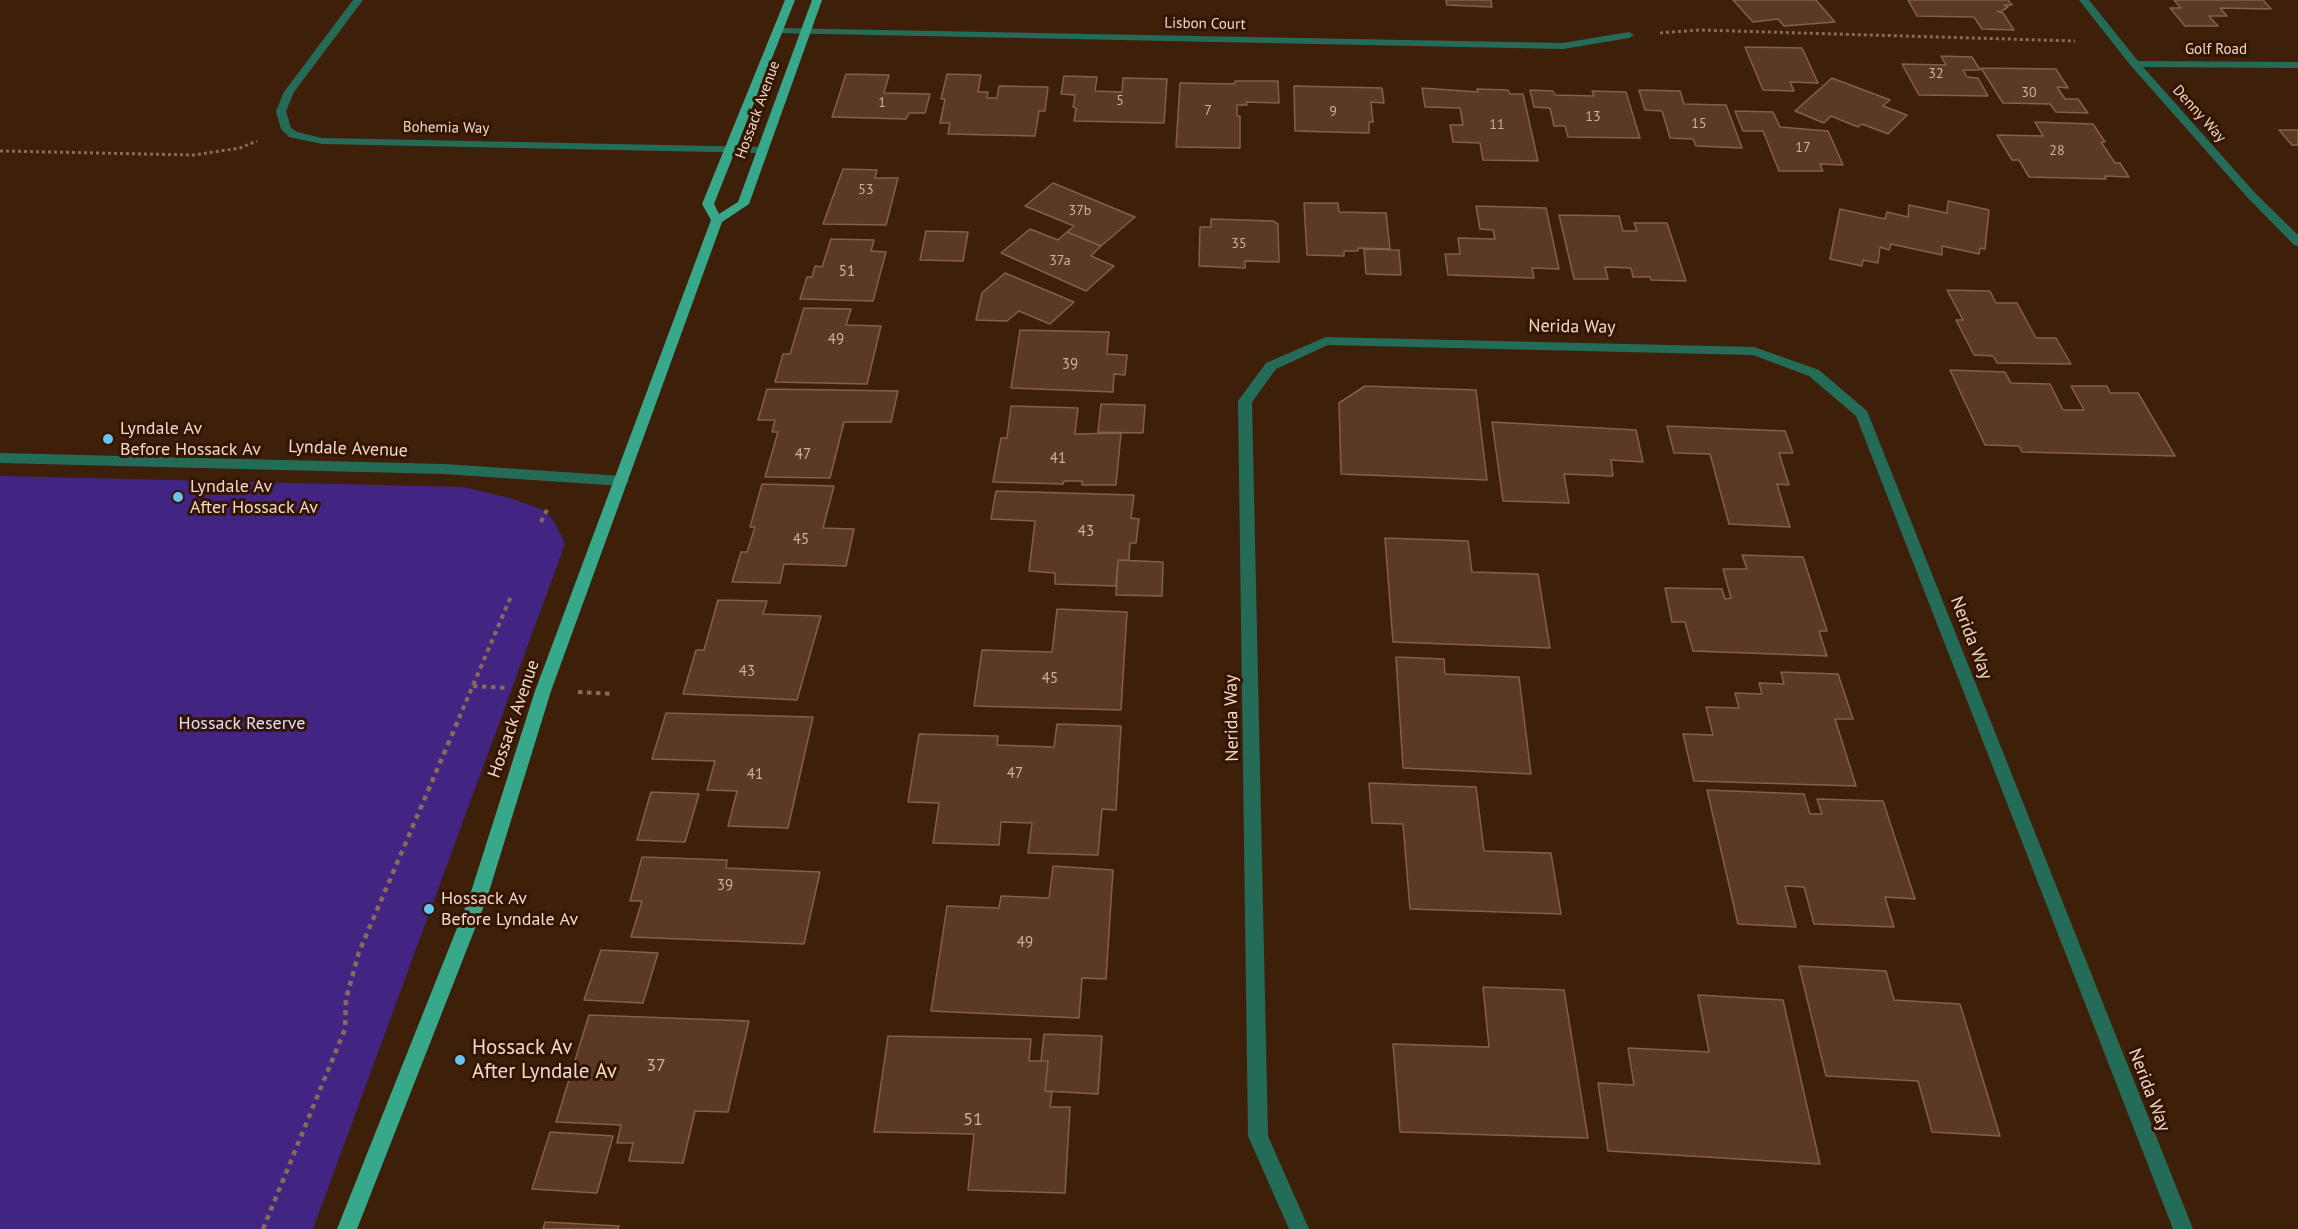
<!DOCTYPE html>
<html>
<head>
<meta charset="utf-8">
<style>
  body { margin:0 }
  canvas { display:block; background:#3e1f0a }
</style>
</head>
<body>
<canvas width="2298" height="1229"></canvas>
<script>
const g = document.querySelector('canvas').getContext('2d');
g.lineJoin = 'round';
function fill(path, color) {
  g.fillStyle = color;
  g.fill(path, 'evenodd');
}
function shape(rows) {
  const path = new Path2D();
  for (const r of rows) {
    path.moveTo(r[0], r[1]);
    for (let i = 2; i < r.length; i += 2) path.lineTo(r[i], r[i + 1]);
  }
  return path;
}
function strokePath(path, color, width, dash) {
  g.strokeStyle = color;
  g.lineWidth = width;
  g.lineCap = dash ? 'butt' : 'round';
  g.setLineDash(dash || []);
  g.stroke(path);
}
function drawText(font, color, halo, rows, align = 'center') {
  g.font = font + ' "PT Sans",sans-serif';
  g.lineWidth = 6;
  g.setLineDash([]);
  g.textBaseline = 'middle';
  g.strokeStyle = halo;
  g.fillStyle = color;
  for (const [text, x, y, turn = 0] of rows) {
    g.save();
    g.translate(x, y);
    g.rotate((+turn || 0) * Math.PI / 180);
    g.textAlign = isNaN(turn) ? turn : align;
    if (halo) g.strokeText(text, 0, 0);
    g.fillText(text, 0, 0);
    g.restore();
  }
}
const green = shape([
  [0,476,463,487,510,498,546,511,556,525,565,544,313,1229,0,1229]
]);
const building = shape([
  [1446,0,1491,0,1492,7,1447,5,1446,0],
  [1733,0,1816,0,1835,22,1784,26,1778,19,1753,22,1733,0],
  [1908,0,2008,0,2012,5,2004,5,2008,7,2000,12,1997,11,2003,13,2014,30,1982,29,1974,17,1917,16,1908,0],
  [2174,0,2263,0,2271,9,2220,8,2227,16,2209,16,2218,26,2185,26,2170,8,2181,8,2174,0],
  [1745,47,1802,48,1818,83,1790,82,1794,91,1763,90,1745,47],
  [1941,56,1972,57,1980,70,1963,70,1967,77,1978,78,1988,96,1919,95,1902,64,1946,65,1941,56],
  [1981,68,2056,69,2068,88,2057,87,2065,99,2078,99,2088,113,2056,112,2050,104,2003,103,1981,68],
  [846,74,889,75,884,93,930,94,925,113,909,113,906,119,832,117,846,74],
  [947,74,981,75,978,92,988,92,987,98,997,98,999,86,1048,87,1045,111,1039,111,1035,136,948,134,950,123,940,123,945,99,941,99,947,74],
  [1064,76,1097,77,1095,91,1122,92,1123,78,1167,79,1164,123,1074,121,1076,108,1073,107,1075,95,1061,94,1064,76],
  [1832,78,1890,100,1883,106,1907,115,1888,134,1862,124,1858,127,1831,116,1824,123,1795,111,1832,78],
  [1235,81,1278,81,1279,103,1246,102,1247,105,1237,105,1237,116,1240,116,1240,148,1176,147,1180,83,1234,84,1235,81],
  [1294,86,1382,88,1384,103,1371,102,1373,122,1369,122,1369,133,1295,131,1294,86],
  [1422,88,1478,92,1477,89,1508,90,1510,94,1523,94,1538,161,1483,160,1480,143,1453,142,1450,125,1463,125,1460,108,1425,107,1422,88],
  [1530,90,1553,91,1555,95,1594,96,1592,91,1626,92,1640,138,1568,137,1565,126,1554,126,1550,108,1534,107,1530,90],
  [1639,90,1680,91,1684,104,1726,105,1742,148,1696,146,1693,139,1670,138,1662,111,1645,110,1639,90],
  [1735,111,1773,112,1780,127,1828,131,1843,165,1820,164,1823,171,1779,171,1763,131,1743,131,1735,111],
  [2035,122,2093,124,2105,142,2101,142,2115,163,2120,163,2129,177,2105,176,2106,179,2029,177,2019,160,2012,160,1997,135,2043,136,2035,122],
  [2279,130,2298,130,2298,145,2292,145,2279,130],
  [843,169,877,170,875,178,898,178,886,225,823,224,843,169],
  [1053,183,1135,217,1101,246,1067,232,1074,226,1025,206,1053,183],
  [1948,201,1989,210,1985,249,1980,248,1979,254,1942,246,1942,255,1891,244,1889,250,1880,247,1878,263,1863,260,1862,266,1830,259,1840,209,1885,219,1887,212,1908,217,1909,205,1947,213,1948,201],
  [1304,203,1338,203,1339,212,1386,213,1390,249,1358,248,1358,251,1344,251,1344,256,1307,255,1304,203],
  [1476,206,1546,208,1559,269,1532,268,1534,278,1448,275,1445,254,1460,254,1458,238,1495,239,1493,230,1480,229,1476,206],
  [1559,215,1619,216,1623,231,1637,231,1634,223,1667,223,1686,281,1651,280,1650,277,1633,277,1631,268,1605,267,1608,279,1574,279,1559,215],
  [1211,219,1273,221,1278,224,1279,262,1245,261,1245,268,1199,266,1200,227,1211,227,1211,219],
  [1030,229,1058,240,1067,232,1101,246,1091,256,1114,266,1086,291,1001,253,1030,229],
  [926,231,968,232,963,261,920,260,926,231],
  [831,239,874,240,871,251,886,252,873,301,800,299,807,277,812,277,815,266,822,267,831,239],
  [1364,249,1399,250,1401,275,1366,274,1364,249],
  [1005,273,1074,302,1050,324,1019,311,1007,321,976,320,982,293,1005,273],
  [1947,290,1990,291,1996,303,2017,303,2036,338,2056,338,2071,364,1997,363,1993,356,1974,355,1956,320,1963,320,1947,290],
  [804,308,851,309,846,325,881,326,867,384,775,382,783,354,790,354,804,308],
  [1020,330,1109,332,1107,354,1127,355,1125,375,1114,374,1113,392,1011,388,1020,330],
  [1950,370,2005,372,2011,383,2050,384,2063,410,2084,410,2071,386,2107,386,2110,393,2138,393,2175,456,2022,452,2019,446,1985,445,1950,370],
  [1365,386,1476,390,1487,480,1341,474,1339,403,1365,386],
  [767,389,898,391,891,422,844,422,830,478,765,477,778,432,772,432,775,420,758,420,767,389],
  [1101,404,1145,405,1143,433,1098,432,1101,404],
  [1011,406,1078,408,1075,434,1121,433,1116,485,1082,485,1082,481,1064,481,1063,484,993,482,1001,438,1007,438,1011,406],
  [1492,422,1636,430,1643,462,1611,460,1613,476,1564,474,1569,503,1503,501,1492,422],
  [1667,426,1785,431,1793,453,1779,453,1789,485,1777,484,1790,527,1729,524,1710,454,1674,453,1667,426],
  [762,484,834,486,823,528,854,529,846,566,784,564,780,583,732,582,741,552,747,552,755,527,750,527,762,484],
  [996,491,1134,495,1131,518,1139,519,1136,543,1130,543,1129,560,1118,560,1116,586,1055,584,1055,573,1029,571,1035,521,991,519,996,491],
  [1385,538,1468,541,1472,572,1538,574,1550,648,1393,642,1385,538],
  [1742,555,1803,557,1827,631,1819,631,1827,656,1693,651,1685,622,1672,622,1665,588,1722,589,1725,599,1731,598,1723,569,1747,569,1742,555],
  [1118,560,1163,562,1162,596,1116,595,1118,560],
  [718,600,767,601,763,614,821,616,797,700,683,694,696,650,704,650,718,600],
  [1057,609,1127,612,1121,710,974,706,982,650,1052,652,1057,609],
  [1396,657,1444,659,1445,674,1519,677,1531,774,1403,768,1396,657],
  [1781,672,1838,674,1853,719,1835,719,1856,786,1694,781,1683,734,1713,735,1706,707,1739,708,1735,693,1762,694,1759,683,1784,684,1781,672],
  [666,713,813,717,788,828,728,826,737,791,707,790,715,761,652,759,666,713],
  [1057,724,1121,726,1116,810,1102,809,1098,855,1028,853,1032,823,1001,822,999,845,933,843,939,803,908,802,919,734,998,736,997,745,1054,747,1057,724],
  [1369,783,1476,787,1484,851,1551,853,1561,914,1410,909,1403,824,1372,823,1369,783],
  [1707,790,1804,794,1810,814,1822,814,1817,799,1883,801,1915,899,1885,897,1894,927,1814,924,1804,887,1785,886,1796,927,1738,924,1707,790],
  [651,792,699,794,685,842,637,840,651,792],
  [642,857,727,860,726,868,820,872,804,944,631,937,642,901,630,901,642,857],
  [1053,866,1113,870,1106,979,1082,978,1079,1018,931,1011,947,906,999,908,1001,896,1049,898,1053,866],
  [601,950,658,953,643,1003,584,1000,601,950],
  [1799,966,1886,971,1894,1000,1960,1004,2000,1136,1932,1132,1918,1081,1826,1076,1799,966],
  [1483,987,1564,990,1588,1138,1400,1132,1393,1044,1489,1047,1483,987],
  [1698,995,1783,1000,1820,1164,1608,1151,1598,1083,1634,1085,1628,1048,1709,1052,1698,995],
  [589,1015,749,1021,728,1112,695,1111,683,1163,629,1161,633,1143,617,1143,621,1125,556,1122,589,1015],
  [1044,1034,1102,1036,1098,1094,1045,1091,1048,1061,1041,1061,1044,1034],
  [888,1036,1031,1039,1029,1061,1048,1061,1045,1091,1052,1092,1050,1107,1070,1107,1065,1193,968,1190,974,1134,874,1132,888,1036],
  [550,1132,613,1136,597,1193,532,1189,550,1132],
  [545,1222,619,1226,618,1229,543,1229,545,1222]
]);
const pathFar2 = shape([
  [1660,33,1699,30,2075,41],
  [0,151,194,155,240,148,257,141]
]);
const pathFar1 = shape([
  [541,522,548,508],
  [473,686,508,688],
  [578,692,614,694],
  [459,718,512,594]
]);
const path = shape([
  [263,1229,345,1029,346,999,359,952,460,716]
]);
const minor = shape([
  [353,0,363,0,294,92,286,111,291,128,297,132,322,138,762,147,768,150,762,153,322,144,289,137,281,129,276,111,284,92,353,0],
  [2079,0,2089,0,2138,61,2298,62,2298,68,2143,67,2255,193,2298,235,2298,246,2294,245,2247,197,2131,66,2079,0],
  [778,28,1563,43,1629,32,1634,35,1629,38,1563,49,774,33,774,29,778,28],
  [1326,337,1754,347,1819,370,1867,411,2193,1229,2173,1229,1856,416,1809,376,1753,355,1328,345,1276,369,1252,402,1268,1136,1309,1229,1289,1229,1248,1136,1238,401,1266,363,1326,337],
  [0,453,444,464,622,476,629,481,622,486,444,474,0,463,0,453]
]);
const major = shape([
  [785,0,795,0,714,204,719,214,738,202,812,0,822,0,749,204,722,222,551,691,487,898,357,1229,337,1229,469,898,535,691,711,220,702,204,785,0]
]);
const markers = [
  [108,439,6,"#68c4f0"],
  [178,497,6,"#68c4f0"],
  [429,909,6,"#68c4f0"],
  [460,1060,6,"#68c4f0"]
];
const farNumbernames = [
  ["32",1936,74],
  ["30",2029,93],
  ["5",1120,101],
  ["1",882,103],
  ["7",1208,111],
  ["9",1333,112],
  ["13",1593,117],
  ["15",1699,124],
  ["11",1497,125],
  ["17",1803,148],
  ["28",2057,151],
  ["53",866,190],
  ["37b",1080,211],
  ["35",1239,244],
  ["37a",1060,261]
];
const farStreetnames = [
  ["Lisbon Court",1205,24,1],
  ["Golf Road",2216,50],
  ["Hossack Avenue",758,110,-70],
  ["Denny Way",2199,114,48],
  ["Bohemia Way",446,128,1]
];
const numberNames = [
  ["51",847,272],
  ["49",836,340],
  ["39",1070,365],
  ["47",803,455],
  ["41",1058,459],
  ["43",1086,532],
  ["45",801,540],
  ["43",747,672],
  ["45",1050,679],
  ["47",1015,774],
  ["41",755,775],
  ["39",725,886],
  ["49",1025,943]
];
const streetNames = [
  ["Nerida Way",1572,327,1],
  ["Lyndale Avenue",348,449,2],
  ["Nerida Way",1971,638,69],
  ["Nerida Way",1232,718,-91],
  ["Hossack Avenue",514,719,-71],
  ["Nerida Way",2149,1090,69]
];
const poiNames = [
  ["Lyndale Av",120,429],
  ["Before Hossack Av",120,450],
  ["Lyndale Av",190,487],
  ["After Hossack Av",190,508],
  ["Hossack Av",441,899],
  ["Before Lyndale Av",441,920]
];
const parkNames = [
  ["Hossack Reserve",242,724]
];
const nearNumbernames = [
  ["37",656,1066],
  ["51",973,1120]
];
const nearPoinames = [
  ["Hossack Av",472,1048],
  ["After Lyndale Av",472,1072]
];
fill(green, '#422583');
fill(building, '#5b3924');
strokePath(building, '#845f4a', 1.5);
strokePath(pathFar2, '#866b59', 3, [3, 3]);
strokePath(pathFar1, '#866b59', 4, [4.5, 4.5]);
strokePath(path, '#866b59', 4.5, [5, 5]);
fill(minor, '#246c58');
fill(major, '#37a88a');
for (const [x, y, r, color] of markers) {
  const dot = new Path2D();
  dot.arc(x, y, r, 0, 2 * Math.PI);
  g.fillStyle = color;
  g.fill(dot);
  strokePath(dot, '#341502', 2);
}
drawText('14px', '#cab2a3', null, farNumbernames);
drawText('15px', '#efdacd', '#341502', farStreetnames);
drawText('15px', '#cab2a3', null, numberNames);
drawText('18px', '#efdacd', '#341502', streetNames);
drawText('18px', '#efdacd', '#341502', poiNames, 'left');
drawText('18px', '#e1def9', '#341502', parkNames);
drawText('18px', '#cab2a3', null, nearNumbernames);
drawText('21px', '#efdacd', '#341502', nearPoinames, 'left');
</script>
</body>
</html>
